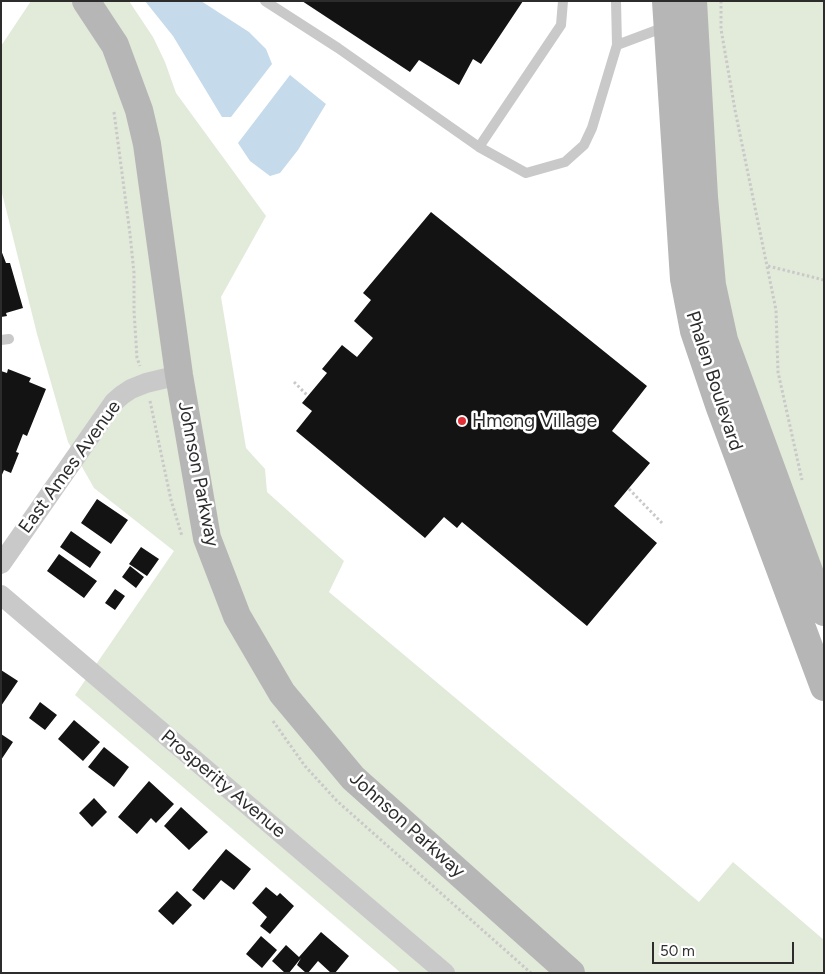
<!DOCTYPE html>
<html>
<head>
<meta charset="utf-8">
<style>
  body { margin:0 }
  #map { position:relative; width:825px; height:974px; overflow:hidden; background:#fff; font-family:Figtree,sans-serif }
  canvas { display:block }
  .frame { position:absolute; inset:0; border:2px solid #2c2c2c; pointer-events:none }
  .scale { position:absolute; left:652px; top:942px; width:142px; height:22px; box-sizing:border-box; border:2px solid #2c2c2c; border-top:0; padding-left:6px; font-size:15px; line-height:18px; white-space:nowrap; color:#2c2c2c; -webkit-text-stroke:4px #fff; paint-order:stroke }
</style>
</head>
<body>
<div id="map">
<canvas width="825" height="974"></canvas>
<div class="frame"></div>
<div class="scale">50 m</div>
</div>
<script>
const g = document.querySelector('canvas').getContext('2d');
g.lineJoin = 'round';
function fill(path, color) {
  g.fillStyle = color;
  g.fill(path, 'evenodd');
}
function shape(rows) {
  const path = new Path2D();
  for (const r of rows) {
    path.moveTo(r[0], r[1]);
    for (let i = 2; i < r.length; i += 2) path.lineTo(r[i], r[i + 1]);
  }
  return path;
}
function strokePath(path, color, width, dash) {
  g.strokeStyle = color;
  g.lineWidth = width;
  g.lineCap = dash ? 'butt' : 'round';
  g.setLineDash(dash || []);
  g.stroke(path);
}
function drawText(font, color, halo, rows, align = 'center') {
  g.font = font + ' Figtree,sans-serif';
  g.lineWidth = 5;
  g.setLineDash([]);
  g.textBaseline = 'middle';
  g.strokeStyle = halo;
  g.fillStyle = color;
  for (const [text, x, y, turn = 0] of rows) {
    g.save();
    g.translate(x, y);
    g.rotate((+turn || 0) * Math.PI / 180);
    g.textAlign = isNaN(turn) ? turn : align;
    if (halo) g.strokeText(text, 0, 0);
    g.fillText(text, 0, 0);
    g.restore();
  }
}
const green = shape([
  [31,1,129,1,153,37,165,62,176,93,266,216,221,297,246,448,265,469,267,492,344,561,329,592,699,902,733,862,824,940,824,973,401,973,75,695,174,551,94,488,68,442,37,334,1,189,1,46],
  [706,1,824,1,824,573,734,331,725,293,720,247]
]);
const water = shape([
  [145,1,201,1,249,32,266,49,272,64,231,117,222,117,173,36],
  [290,75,326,104,298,150,280,173,270,176,250,161,238,143]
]);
const building = shape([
  [302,1,523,1,481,64,473,59,459,85,419,60,410,72],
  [431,212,647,386,612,431,650,463,614,506,657,543,587,626,462,522,457,528,444,517,425,538,296,431,312,411,302,403,327,373,322,369,342,345,357,357,373,338,354,321,371,300,363,293],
  [1,250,6,263,10,263,23,308,6,313,7,316,1,317],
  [8,369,31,378,29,382,46,389,27,436,23,434,16,452,19,453,11,473,4,470,1,477,1,371,7,373],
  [97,499,128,520,111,544,81,523],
  [71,531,101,552,90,568,60,547],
  [141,547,159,559,147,576,129,564],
  [59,554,97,581,84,598,47,571],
  [130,566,144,577,136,588,122,577],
  [115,589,125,596,115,610,105,603],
  [1,670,18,681,1,706],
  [40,702,57,715,45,730,29,718],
  [74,720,100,742,83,761,58,739],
  [1,734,13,742,1,760],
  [104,747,129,767,114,787,88,767],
  [149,781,174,804,156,823,151,818,137,834,118,817],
  [94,798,107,812,92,827,79,813],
  [181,807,208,832,189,850,164,826],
  [226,849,251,869,234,890,221,880,204,900,192,890],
  [266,887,277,896,280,893,294,906,270,934,260,926,267,917,252,903],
  [177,891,192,905,173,925,158,911],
  [321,932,349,956,335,973,331,973,318,961,308,973,306,973,297,965,301,958,289,973,285,973,272,961,286,945,299,957],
  [261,936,277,950,262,968,246,954]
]);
const path = shape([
  [721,1,721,29,735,110,776,310,778,372,802,480],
  [114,112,130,234,134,273,134,311,137,358,140,366],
  [768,266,824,280],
  [294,382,308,396],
  [150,401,171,500,182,536],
  [629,489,662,523],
  [273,721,305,766,337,801,531,973]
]);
const lane = shape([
  [265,1,338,48,479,147,526,173,565,162,584,145,592,128,617,45,616,1],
  [617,45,665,27],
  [479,147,561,25,563,1],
  [1,340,9,339]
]);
const street = shape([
  [1,564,114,402,122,395,131,389,146,383,179,375],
  [1,595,445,973]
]);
const secondary = shape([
  [86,1,115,45,139,110,147,144,179,375,207,538,237,616,282,693,353,778,571,973],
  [666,1,684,279,694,331,719,405,824,687],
  [693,1,704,197,712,285,724,340,824,612]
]);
const markers = [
  [462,421,5,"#e13037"]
];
const streetNames = [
  ["Phalen Boulevard",714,381,72],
  ["East Ames Avenue",70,467,-54],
  ["Johnson Parkway",198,474,79],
  ["Prosperity Avenue",223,784,40],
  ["Johnson Parkway",407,825,42]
];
const poiNames = [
  ["Hmong Village",472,421]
];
fill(green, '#e2ead9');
fill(water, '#c5daea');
fill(building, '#131313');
strokePath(path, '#c9c9c9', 3, [2.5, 2.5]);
strokePath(lane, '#c9c9c9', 10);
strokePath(street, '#c9c9c9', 20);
strokePath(secondary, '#b6b6b6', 28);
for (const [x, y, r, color] of markers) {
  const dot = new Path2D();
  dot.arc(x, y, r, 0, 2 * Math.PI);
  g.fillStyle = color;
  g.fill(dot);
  strokePath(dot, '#fff', 2);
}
drawText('19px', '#2c2c2c', '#fff', streetNames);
drawText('19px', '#2c2c2c', '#fff', poiNames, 'left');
</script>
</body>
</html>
